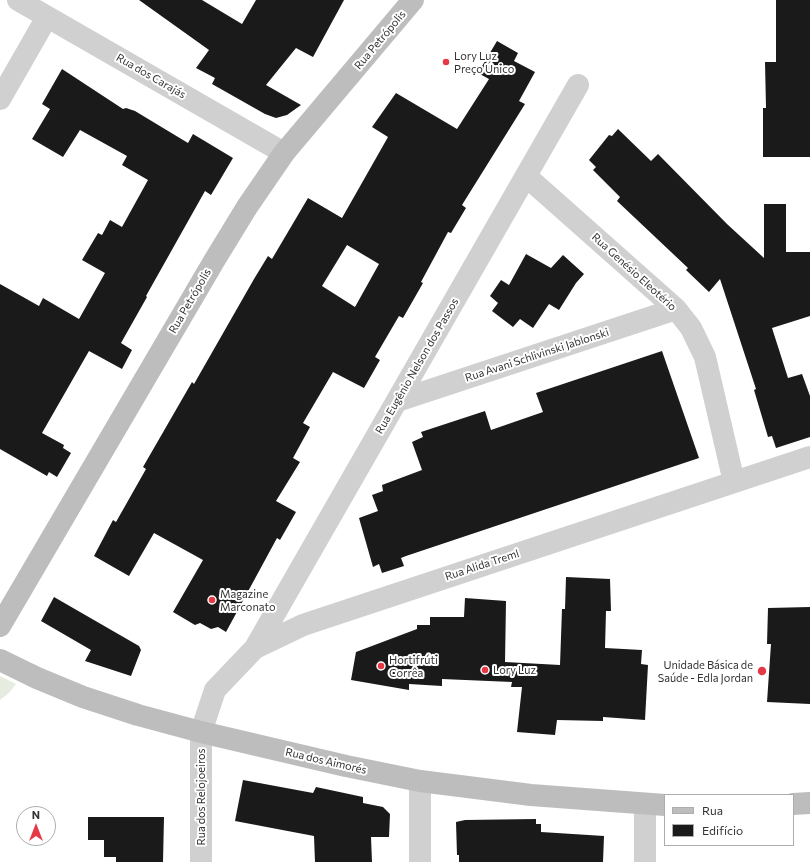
<!DOCTYPE html>
<html>
<head>
<meta charset="utf-8">
<style>
  body { margin:0 }
  #map { position:relative; width:810px; height:862px; overflow:hidden; background:#fff; font-family:Commissioner,sans-serif }
  canvas { display:block }
  .legend { position:absolute; left:664px; top:794px; width:130px; height:52px; box-sizing:border-box; background:#fff; border:1px solid #adadad; margin:0; padding:5px 7px; list-style:none; font-size:12px; color:#333 }
  .legend li { display:flex; align-items:center; gap:8px; height:20px }
  .legend b { width:20px; border:1px solid #adadad }
  .north { position:absolute; left:16px; top:806px; width:40px; height:40px; box-sizing:border-box; background:#fff; border:1px solid #adadad; border-radius:50%; rotate:0deg; font-size:11px; font-weight:700; line-height:16px; text-align:center; color:#333 }
  .north::after { content:''; display:block; margin:auto; width:14px; height:18px; background:#e63946; clip-path:polygon(50% 0,100% 100%,50% 72%,0 100%) }
</style>
</head>
<body>
<div id="map">
<canvas width="810" height="862"></canvas>
<ul class="legend">
<li><b style="height:5px;background:#bdbdbd"></b>Rua</li>
<li><b style="height:11px;background:#1a1a1a"></b>Edifício</li>
</ul>
<div class="north">N</div>
</div>
<script>
const g = document.querySelector('canvas').getContext('2d');
g.lineJoin = 'round';
function fill(path, color) {
  g.fillStyle = color;
  g.fill(path, 'evenodd');
}
function shape(rows) {
  const path = new Path2D();
  for (const r of rows) {
    path.moveTo(r[0], r[1]);
    for (let i = 2; i < r.length; i += 2) path.lineTo(r[i], r[i + 1]);
  }
  return path;
}
function strokePath(path, color, width, dash) {
  g.strokeStyle = color;
  g.lineWidth = width;
  g.lineCap = dash ? 'butt' : 'round';
  g.setLineDash(dash || []);
  g.stroke(path);
}
function drawText(font, color, halo, rows, align = 'center') {
  g.font = font + ' Commissioner,sans-serif';
  g.lineWidth = 4;
  g.setLineDash([]);
  g.textBaseline = 'middle';
  g.strokeStyle = halo;
  g.fillStyle = color;
  for (const [text, x, y, turn = 0] of rows) {
    g.save();
    g.translate(x, y);
    g.rotate((+turn || 0) * Math.PI / 180);
    g.textAlign = isNaN(turn) ? turn : align;
    if (halo) g.strokeText(text, 0, 0);
    g.fillText(text, 0, 0);
    g.restore();
  }
}
const green = shape([
  [0,676,16,684,9,693,0,700]
]);
const building = shape([
  [139,0,202,0,242,24,256,0,344,0,313,57,296,48,266,85,301,105,287,115,276,118,265,114,212,84,215,78,196,68,209,50],
  [776,0,810,0,810,157,763,157,763,108,766,108,765,62,776,62],
  [497,41,518,53,514,61,535,72,519,101,525,104,462,205,466,208,451,233,448,232,421,282,423,283,403,318,399,316,375,357,380,360,364,388,333,372,303,423,310,427,293,458,300,462,276,501,296,512,280,540,277,538,226,632,218,627,211,629,200,623,195,625,173,612,203,560,154,533,129,576,94,556,113,520,116,522,146,469,143,467,192,382,194,384,254,279,268,256,272,259,308,198,342,218,388,137,372,127,396,93,457,129,489,79,478,73],
  [347,245,379,264,355,307,322,286],
  [62,69,123,109,126,108,135,111,188,143,193,134,233,158,211,195,205,191,146,296,147,297,121,343,132,350,122,369,89,351,42,433,64,445,63,448,71,453,57,477,49,472,47,476,0,449,0,284,39,306,43,298,79,319,105,273,82,260,98,233,102,235,110,220,122,227,148,180,122,165,127,156,80,130,63,157,32,139,50,109,42,104],
  [618,129,651,161,658,154,727,224,764,258,764,204,786,204,786,252,810,252,810,316,772,328,788,378,802,374,810,396,810,437,776,448,772,436,768,437,754,390,756,389,720,279,709,292,686,270,688,268,617,201,620,197,593,170,596,167,589,160,609,135,612,136],
  [526,254,551,268,563,255,584,274,576,283,559,310,549,304,533,328,520,319,513,327,492,311,498,303,490,296,501,280,509,285],
  [662,351,699,458,406,556,401,558,404,566,382,573,379,564,373,567,359,518,378,511,372,495,383,491,382,485,422,470,412,442,423,437,421,432,485,411,491,430,543,412,536,393],
  [566,577,610,579,611,611,606,611,605,648,642,650,641,664,648,665,645,720,603,717,603,721,557,720,555,735,517,732,522,687,511,687,512,682,442,679,442,686,409,684,409,690,351,680,356,652,417,629,417,625,430,625,430,617,464,617,465,598,506,601,505,662,560,665,562,609,565,609],
  [54,597,139,646,141,650,131,676,85,661,91,650,41,621],
  [810,607,810,704,767,702,771,644,767,644,768,608],
  [243,780,313,793,316,787,363,797,363,803,383,807,390,814,389,837,371,837,372,862,315,862,314,836,235,821],
  [88,817,164,817,163,862,116,862,116,857,104,857,104,840,88,840],
  [536,819,536,824,541,824,541,832,604,836,603,862,459,862,459,855,457,855,456,822,465,820]
]);
const street = shape([
  [18,0,284,153],
  [0,99,47,17],
  [526,176,676,309,691,328,705,357,734,482],
  [397,401,676,309],
  [255,648,578,85],
  [420,781,420,862],
  [645,804,645,862],
  [201,862,201,732,215,690,255,648,303,625,810,457]
]);
const secondary = shape([
  [0,626,214,261,247,207,284,153,413,0],
  [0,660,37,678,83,697,138,715,201,732,346,766,420,781,531,795,665,805],
  [793,804,810,803]
]);
const markers = [
  [446,62,4,"#e63946"],
  [212,600,4,"#e63946"],
  [381,666,4,"#e63946"],
  [485,670,4,"#e63946"],
  [762,671,5,"#e63946"]
];
const streetNames = [
  ["Rua Petrópolis",380,40,-50],
  ["Rua dos Carajás",151,76,30],
  ["Rua Genésio Eleotério",634,272,42],
  ["Rua Petrópolis",190,301,-60],
  ["Rua Avani Schlivinski Jablonski",537,355,-18],
  ["Rua Eugênio Nelson dos Passos",417,366,-60],
  ["Rua Alida Treml",482,565,-18],
  ["Rua dos Aimorés",326,761,13],
  ["Rua dos Relojoeiros",201,797,-90]
];
const poiNames = [
  ["Lory Luz",454,56],
  ["Preço Único",454,69],
  ["Magazine",220,594],
  ["Marconato",220,607],
  ["Hortifrúti",389,660],
  ["Corrêa",389,673],
  ["Unidade Básica de",753,665,"right"],
  ["Saúde - Edla Jordan",753,678,"right"],
  ["Lory Luz",493,670]
];
fill(green, '#e6ecdf');
fill(building, '#1a1a1a');
strokePath(street, '#d0d0d0', 22);
strokePath(secondary, '#bdbdbd', 22);
for (const [x, y, r, color] of markers) {
  const dot = new Path2D();
  dot.arc(x, y, r, 0, 2 * Math.PI);
  g.fillStyle = color;
  g.fill(dot);
  strokePath(dot, '#fff', 1.5);
}
drawText('11px', '#333', '#fff', streetNames);
drawText('11px', '#333', '#fff', poiNames, 'left');
</script>
</body>
</html>
